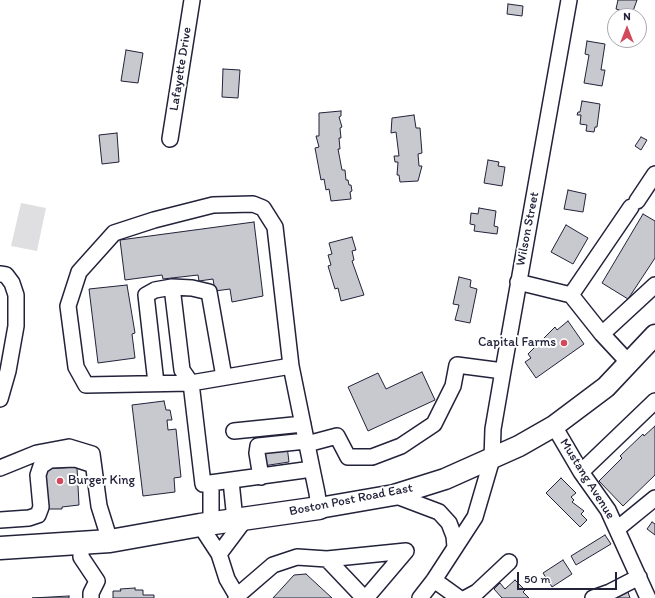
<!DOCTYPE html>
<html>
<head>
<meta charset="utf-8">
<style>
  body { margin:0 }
  #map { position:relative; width:655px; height:598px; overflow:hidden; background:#fff; font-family:Itim,sans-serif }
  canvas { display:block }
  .north { position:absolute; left:607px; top:8px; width:40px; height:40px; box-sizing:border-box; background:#fff; border:1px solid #a7a7b1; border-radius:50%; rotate:0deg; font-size:11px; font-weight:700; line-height:16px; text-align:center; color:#22223b }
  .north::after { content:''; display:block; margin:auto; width:14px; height:18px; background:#d1495b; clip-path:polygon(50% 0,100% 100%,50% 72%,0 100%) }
  .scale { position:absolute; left:517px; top:572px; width:100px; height:18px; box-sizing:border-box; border:2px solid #22223b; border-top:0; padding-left:5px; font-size:12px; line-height:14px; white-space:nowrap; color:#22223b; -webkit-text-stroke:3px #fff; paint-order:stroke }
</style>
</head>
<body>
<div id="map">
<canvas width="655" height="598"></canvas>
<div class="north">N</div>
<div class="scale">50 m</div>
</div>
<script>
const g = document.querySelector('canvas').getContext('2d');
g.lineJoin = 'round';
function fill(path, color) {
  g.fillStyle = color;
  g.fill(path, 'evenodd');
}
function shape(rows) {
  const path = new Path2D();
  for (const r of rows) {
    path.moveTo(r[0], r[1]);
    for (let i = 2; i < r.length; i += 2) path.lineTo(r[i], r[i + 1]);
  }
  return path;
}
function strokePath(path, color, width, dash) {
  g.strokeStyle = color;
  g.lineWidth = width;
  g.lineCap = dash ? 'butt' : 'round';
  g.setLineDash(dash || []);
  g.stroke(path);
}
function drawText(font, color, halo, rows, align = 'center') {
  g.font = font + ' Itim,sans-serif';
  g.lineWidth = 4;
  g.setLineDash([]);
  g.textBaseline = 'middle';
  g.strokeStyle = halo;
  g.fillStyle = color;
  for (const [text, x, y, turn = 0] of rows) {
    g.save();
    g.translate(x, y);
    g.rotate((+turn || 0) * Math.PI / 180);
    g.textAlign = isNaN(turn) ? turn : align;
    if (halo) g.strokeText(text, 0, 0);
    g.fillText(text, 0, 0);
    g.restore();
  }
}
const green = shape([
  [21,203,46,208,37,251,11,246]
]);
const building = shape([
  [618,0,637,0,632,14,616,9,618,0],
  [508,4,523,6,522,16,507,14,508,4],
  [587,41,605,44,601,70,605,70,602,86,584,83,589,55,585,54,587,41],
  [126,50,143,53,138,83,121,81,126,50],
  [223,69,240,70,238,98,222,97,223,69],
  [582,101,600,104,597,127,595,127,594,132,586,131,587,125,580,124,581,115,577,115,578,112,580,112,582,101],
  [341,111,341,116,339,117,342,127,340,128,341,138,339,138,340,149,338,149,342,170,345,170,346,180,348,180,349,185,351,185,352,191,350,192,351,199,331,201,329,189,326,190,324,179,321,180,315,148,319,147,316,136,319,136,319,113,341,111],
  [414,115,416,128,420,128,422,153,418,154,419,166,422,166,418,181,400,182,399,175,397,175,398,162,395,162,394,156,399,156,396,132,391,133,392,118,414,115],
  [117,133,119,162,102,164,99,135,117,133],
  [641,137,647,140,641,150,635,146,641,137],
  [488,160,499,162,498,166,505,167,502,186,484,183,488,160],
  [568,190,586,194,583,212,564,209,568,190],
  [479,208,496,211,494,226,498,227,497,234,474,231,475,225,470,224,471,213,478,214,479,208],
  [643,214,655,221,655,258,628,299,602,283,643,214],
  [254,222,263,296,232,302,230,289,215,291,213,279,199,281,198,275,163,279,162,275,125,280,120,240,254,222],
  [566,225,588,238,573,264,551,252,566,225],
  [352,237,356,250,352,251,354,260,352,261,364,295,341,301,338,288,335,289,328,266,331,265,328,255,332,254,329,243,352,237],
  [459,277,471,280,470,287,477,289,470,323,455,320,459,305,453,304,459,277],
  [127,285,135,333,132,334,135,358,98,363,89,289,127,285],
  [568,321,584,344,536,378,525,362,531,358,528,354,555,327,557,330,568,321],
  [422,372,435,400,368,431,348,387,378,373,386,389,422,372],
  [164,401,166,410,170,410,172,420,167,420,168,430,176,429,181,477,174,478,175,492,143,496,132,405,164,401],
  [655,426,655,475,623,506,599,481,622,458,620,456,643,434,644,436,655,426],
  [279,435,280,447,287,446,289,462,263,466,260,448,270,447,268,437,279,435],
  [77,467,79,505,62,507,62,509,43,509,42,469,77,467],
  [561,478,576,493,571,497,574,500,572,502,584,511,581,514,587,520,580,527,546,493,561,478],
  [652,522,655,524,655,535,647,529,652,522],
  [605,535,611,544,576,565,571,556,605,535],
  [563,560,572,574,552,587,543,573,563,560],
  [306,574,332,598,273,598,294,575,306,574],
  [515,580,525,590,523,592,529,598,502,598,494,589,500,583,505,589,515,580],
  [135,588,135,590,143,590,143,595,154,595,154,598,113,598,113,591,121,591,120,589,135,588],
  [628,592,630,598,616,598,628,592],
  [69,596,69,598,32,598,69,596]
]);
const minor = shape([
  [170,139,192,0],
  [637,201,655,174],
  [0,274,6,275,12,283,16,295,16,326,8,371,0,399],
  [518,282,571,295,602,334,629,363],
  [571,295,631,207],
  [602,334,655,285],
  [156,383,146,295,155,290,172,287],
  [191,383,86,385,76,367,68,306,79,272,114,233,154,220,213,205,253,204,263,208,275,227,291,366],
  [191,383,182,370,172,287,192,288,209,292,224,377],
  [554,426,581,472,608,510,648,598],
  [234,431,303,424],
  [307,444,337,436,348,457,372,457,401,446,434,424,453,386,457,365,503,371],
  [0,468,37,453,69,447,92,454,99,506,110,541],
  [312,469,203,484,191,383,291,366,312,469,317,493,319,508],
  [581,472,655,401],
  [261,477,257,453,258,446,306,441],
  [231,481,235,520],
  [211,483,211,523],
  [394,495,439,512,449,523,454,536,455,547],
  [0,520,29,518,38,515,41,507,38,475,41,466,50,460,75,459,93,465],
  [200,525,219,554,246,518],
  [617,529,655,498],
  [81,544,81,557,97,581,91,593,91,598],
  [219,554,227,579,237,596,236,598],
  [327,559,364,598],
  [434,580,459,598],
  [237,596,273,565,297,557,327,559,406,551,366,598],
  [420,598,434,580,475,517,492,459,493,429,503,371,569,0],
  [466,598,477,592,509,562],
  [593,598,610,592,639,577]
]);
const major = shape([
  [319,508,394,495,445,479,519,446,554,426,606,387,655,335]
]);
const highway = shape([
  [0,548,110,541,200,525,319,508]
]);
const markers = [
  [564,343,4,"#d1495b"],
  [60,481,4,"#d1495b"]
];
const streetNames = [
  ["Lafayette Drive",181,69,-81],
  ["Wilson Street",528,229,-79],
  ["Mustang Avenue",587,479,58],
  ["Boston Post Road East",351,500,-11]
];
const poiNames = [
  ["Capital Farms",556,343],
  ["Burger King",68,481,"left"]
];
fill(green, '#dfdfe2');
fill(building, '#c8c8cf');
strokePath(building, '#22223b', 1);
strokePath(minor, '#22223b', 18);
strokePath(major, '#22223b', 23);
strokePath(highway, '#22223b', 25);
strokePath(minor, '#fff', 15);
strokePath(major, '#fff', 20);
strokePath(highway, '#fff', 22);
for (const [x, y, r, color] of markers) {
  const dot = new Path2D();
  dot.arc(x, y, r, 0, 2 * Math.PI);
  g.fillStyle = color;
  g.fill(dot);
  strokePath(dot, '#fff', 1.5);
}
drawText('13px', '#22223b', '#fff', streetNames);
drawText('13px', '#22223b', '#fff', poiNames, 'right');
</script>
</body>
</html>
